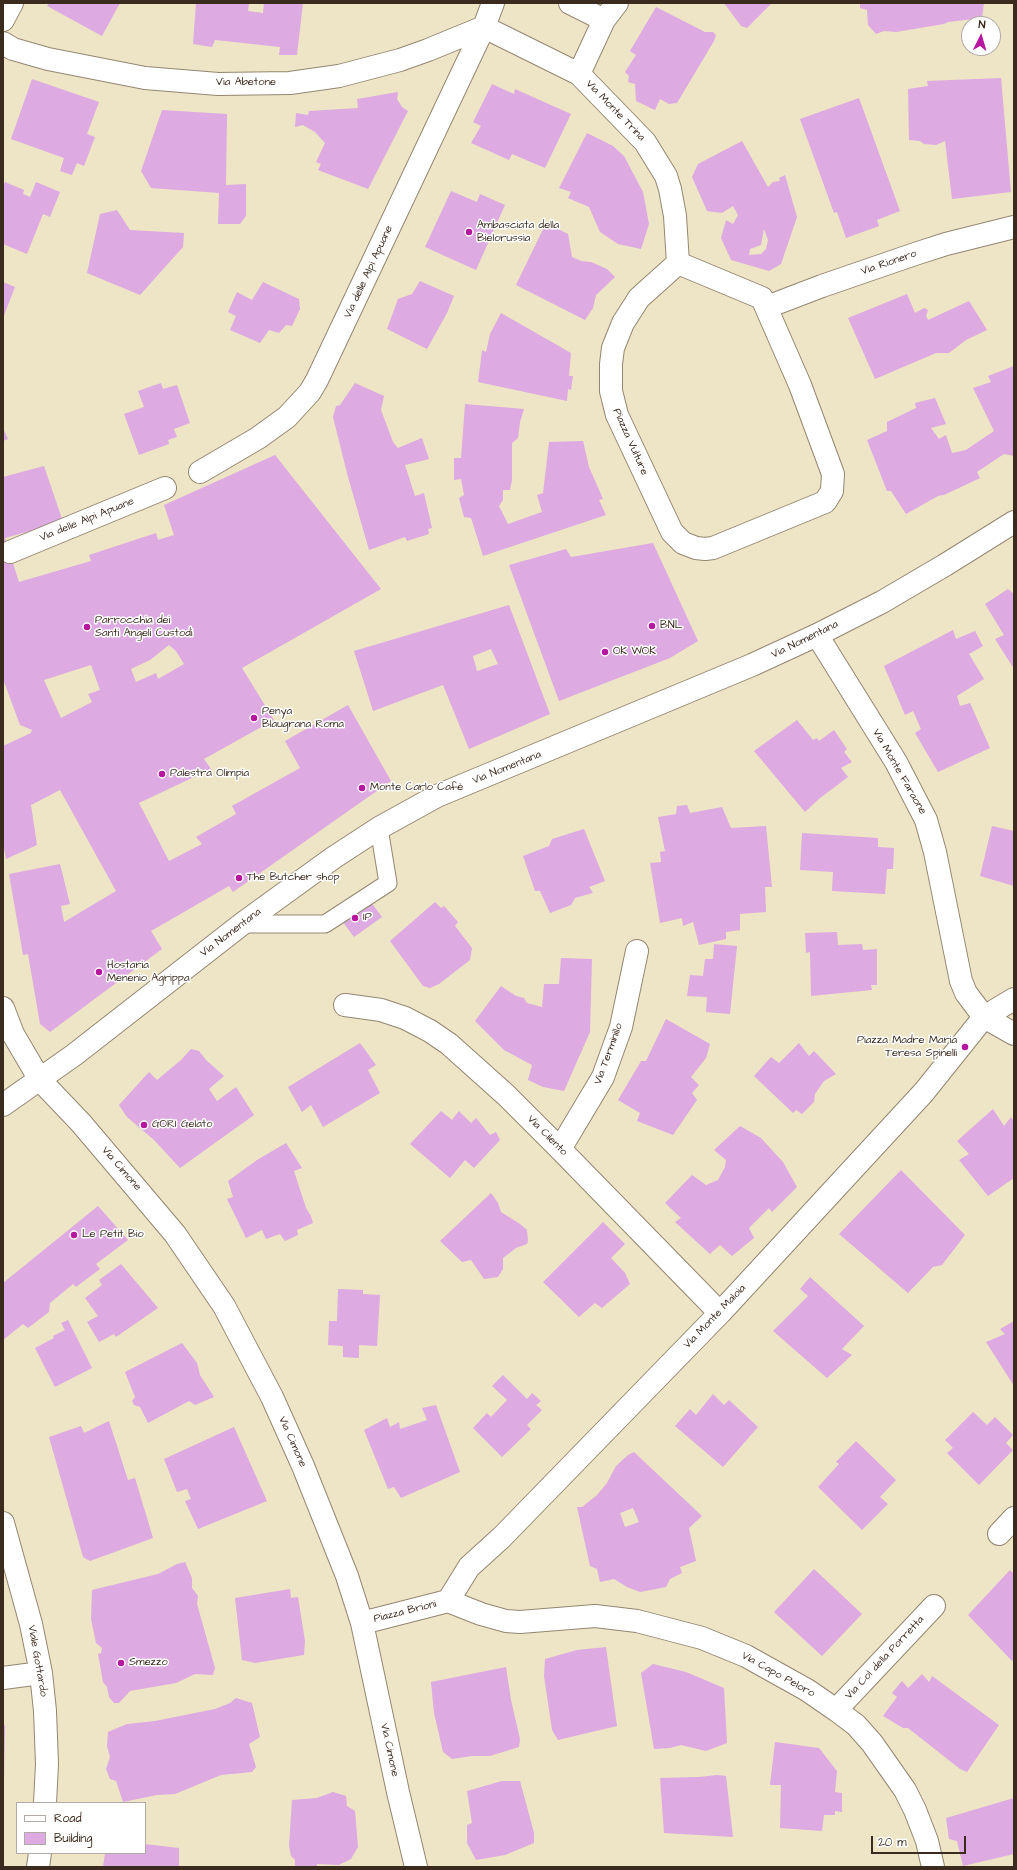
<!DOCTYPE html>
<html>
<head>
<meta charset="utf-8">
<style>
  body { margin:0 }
  #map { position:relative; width:1017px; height:1870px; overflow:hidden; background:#eee4c6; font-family:"Architects Daughter",sans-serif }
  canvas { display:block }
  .frame { position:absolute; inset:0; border:4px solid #3b2a1e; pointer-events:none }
  .legend { position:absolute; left:16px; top:1802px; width:130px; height:52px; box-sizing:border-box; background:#fff; border:1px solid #b1aaa5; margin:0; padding:5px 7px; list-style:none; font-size:12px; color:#3b2a1e }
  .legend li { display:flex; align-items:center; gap:8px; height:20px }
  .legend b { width:20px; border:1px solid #b1aaa5 }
  .north { position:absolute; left:961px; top:16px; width:40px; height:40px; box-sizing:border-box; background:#fff; border:1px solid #b1aaa5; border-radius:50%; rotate:5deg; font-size:11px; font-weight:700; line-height:16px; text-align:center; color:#3b2a1e }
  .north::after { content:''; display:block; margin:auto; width:14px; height:18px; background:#b5179e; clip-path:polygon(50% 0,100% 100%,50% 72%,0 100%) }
  .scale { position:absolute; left:871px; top:1836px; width:95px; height:18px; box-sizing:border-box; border:2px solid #3b2a1e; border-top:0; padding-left:5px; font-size:12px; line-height:14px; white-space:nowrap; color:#3b2a1e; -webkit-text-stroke:3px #fff; paint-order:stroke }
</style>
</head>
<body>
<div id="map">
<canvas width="1017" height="1870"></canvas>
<div class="frame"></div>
<ul class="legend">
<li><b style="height:5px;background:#fff"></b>Road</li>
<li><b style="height:11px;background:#ddaae1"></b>Building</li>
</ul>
<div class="north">N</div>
<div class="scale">20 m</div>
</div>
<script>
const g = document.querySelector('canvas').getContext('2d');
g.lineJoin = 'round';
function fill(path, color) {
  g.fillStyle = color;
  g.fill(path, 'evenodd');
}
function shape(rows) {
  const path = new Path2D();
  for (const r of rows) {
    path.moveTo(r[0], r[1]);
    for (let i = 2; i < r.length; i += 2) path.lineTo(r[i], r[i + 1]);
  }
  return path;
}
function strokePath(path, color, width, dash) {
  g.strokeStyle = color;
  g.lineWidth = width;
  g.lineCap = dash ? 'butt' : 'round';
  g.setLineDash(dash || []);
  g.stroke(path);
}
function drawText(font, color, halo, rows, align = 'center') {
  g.font = font + ' "Architects Daughter",sans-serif';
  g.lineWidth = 3;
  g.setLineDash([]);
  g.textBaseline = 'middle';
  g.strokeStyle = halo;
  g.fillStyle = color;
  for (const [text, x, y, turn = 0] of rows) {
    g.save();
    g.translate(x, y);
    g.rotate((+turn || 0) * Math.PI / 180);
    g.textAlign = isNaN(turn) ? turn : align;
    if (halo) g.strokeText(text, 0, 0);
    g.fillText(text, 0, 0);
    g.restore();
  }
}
const building = shape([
  [49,3,120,3,102,36,47,6],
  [196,3,249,3,248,11,263,13,264,3,303,3,297,55,279,55,280,47,215,40,212,47,193,44],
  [724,3,772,3,747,28,741,26],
  [860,3,984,3,982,18,948,22,944,24,896,32,884,31,876,34,868,25,867,10,860,8],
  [656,7,705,32,713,32,716,35,714,41,677,103,669,104,660,99,655,110,636,101,635,84,628,82,629,76,625,72,636,55,630,51],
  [1001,78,1011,192,952,199,945,141,936,145,924,144,920,141,909,140,908,89,928,86,927,81],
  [32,79,99,102,87,134,95,137,84,166,77,163,72,175,60,171,64,158,11,139],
  [492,84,514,94,515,89,571,114,545,168,512,154,509,160,471,143,481,126,473,122],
  [398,92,397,99,402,107,408,111,368,189,318,170,321,164,316,162,325,143,315,132,303,125,295,127,296,113,308,115,309,111,358,108,357,99],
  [859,98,900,211,877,220,879,226,846,238,837,212,834,213,800,119],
  [162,110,227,114,226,185,246,184,246,216,240,224,218,224,219,193,151,188,141,171],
  [587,133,613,146,624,156,643,192,649,224,641,249,618,244,600,232,589,207,568,198,571,192,559,188],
  [742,141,768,187,773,182,780,181,779,178,785,175,797,217,781,264,769,271,731,260,721,238,726,220,733,224,738,215,733,206,722,213,707,211,692,177,698,164],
  [764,229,768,240,766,249,761,254,749,255,750,249,761,245],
  [5,182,24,190,23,194,30,197,36,182,60,192,50,217,43,214,27,254,3,244,3,187],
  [451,191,477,202,480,194,505,205,476,270,425,247],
  [117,210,130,230,184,233,183,247,140,295,87,273,100,214],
  [546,223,568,234,572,257,581,261,591,262,607,269,615,277,596,295,593,308,585,320,516,285],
  [420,281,454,296,447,313,427,349,387,329,398,299,412,294],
  [3,282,15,287,3,318],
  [263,282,299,299,300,309,292,326,286,325,279,333,269,330,260,343,230,330,236,316,228,312,237,292,252,300],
  [907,294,915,313,924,308,928,310,926,316,928,320,969,301,987,330,966,340,949,353,936,353,875,379,848,318],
  [501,313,571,353,569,376,573,376,571,390,568,389,567,401,478,382,482,350,486,352,490,334],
  [1014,366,1014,456,1004,454,977,472,980,478,944,495,938,496,906,514,891,491,887,491,867,440,887,431,887,422,916,408,915,403,935,398,946,424,931,428,939,439,946,435,952,453,966,450,994,431,973,388,991,382,988,376],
  [161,383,163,389,177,385,190,423,174,429,177,437,168,440,169,444,139,455,124,414,144,407,138,391],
  [355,383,384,396,381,410,393,442,398,448,422,438,429,459,405,465,415,496,424,493,432,528,428,529,429,534,407,541,405,537,369,550,348,477,333,417,336,406,340,405],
  [465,404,524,409,520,422,518,438,512,443,512,480,510,490,503,490,503,500,499,506,508,524,542,512,537,495,543,493,549,442,583,441,589,467,603,499,599,500,606,515,483,556,471,518,464,517,459,498,464,495,461,479,454,480,454,458,461,458],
  [3,428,8,439,3,441],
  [275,455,381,589,242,668,274,720,204,759,211,769,139,803,169,861,202,844,196,837,236,814,232,806,300,768,285,741,348,705,391,781,233,892,229,886,151,931,162,949,50,1032,40,1024,28,954,23,955,9,874,60,864,70,904,61,906,64,922,116,891,60,790,31,805,37,845,6,859,3,842,3,746,31,733,32,730,20,725,3,679,3,477,44,466,63,522,5,538,19,582,91,561,89,555,156,533,158,540,174,535,164,505],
  [169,645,176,651,184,664,158,679,156,673,136,682,131,669,150,660],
  [91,665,100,690,88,694,92,702,61,718,44,680],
  [653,543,698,641,670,658,559,701,509,565,566,549,571,557],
  [1008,589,1014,594,1014,669,995,639,1004,635,985,604],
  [509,605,550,714,469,749,443,685,373,711,354,651],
  [491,649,498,664,477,671,473,656],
  [953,630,956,639,975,631,983,646,969,654,984,679,957,696,960,706,970,703,990,748,938,772,915,733,921,729,913,711,905,715,884,666],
  [797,720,813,740,817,738,819,741,834,730,847,749,844,752,852,762,841,768,848,777,820,798,805,812,754,751],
  [687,805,690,813,722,807,731,828,766,826,772,887,765,887,766,912,740,914,740,930,726,932,726,939,699,945,693,922,683,926,682,918,660,923,650,863,661,862,660,852,665,851,658,817,676,814,677,806],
  [992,826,1014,831,1014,886,980,876],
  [584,829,605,881,589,887,593,893,575,898,571,905,550,913,540,891,535,891,523,856,549,846,552,839],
  [802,833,878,838,878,847,894,848,893,869,887,869,885,894,832,891,833,872,800,870],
  [362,890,382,917,354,937,334,910],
  [435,902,441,908,444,906,458,922,455,926,472,948,470,960,439,984,430,988,423,986,390,941],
  [837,932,838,945,862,944,863,950,877,949,877,985,871,985,872,990,811,996,810,952,806,953,805,933],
  [714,944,737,946,730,1014,706,1012,707,997,687,996,690,975,703,976,705,959,713,959],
  [561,958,592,959,590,1032,564,1091,543,1087,528,1080,532,1065,504,1050,475,1021,501,986,516,996,524,998,527,1003,542,1007,544,984,559,984],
  [666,1019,710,1044,706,1058,691,1077,699,1085,692,1093,697,1100,673,1135,637,1121,640,1113,618,1100,641,1061,646,1061],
  [360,1043,376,1065,368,1070,380,1093,323,1127,311,1105,302,1112,288,1087],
  [799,1043,809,1056,814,1051,836,1074,824,1081,815,1094,814,1102,802,1114,796,1110,793,1113,754,1076,771,1057,779,1063],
  [191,1049,199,1051,206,1060,224,1076,209,1089,217,1101,236,1087,254,1115,180,1168,154,1140,127,1117,119,1105,149,1072,157,1080,181,1060],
  [993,1109,1004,1126,1011,1117,1014,1121,1014,1178,988,1196,959,1160,969,1154,957,1141],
  [441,1111,452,1120,459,1111,471,1123,476,1118,490,1135,496,1132,500,1140,474,1168,465,1160,450,1178,410,1144],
  [740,1126,761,1138,783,1162,797,1187,772,1212,769,1208,749,1228,754,1238,732,1256,720,1245,710,1254,675,1222,681,1218,665,1203,692,1175,706,1185,718,1180,725,1167,726,1160,714,1150],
  [286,1143,302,1168,294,1171,306,1208,311,1216,313,1223,297,1230,298,1235,285,1241,280,1234,266,1239,262,1230,246,1238,227,1199,233,1197,228,1181,257,1160],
  [901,1170,965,1235,942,1265,933,1267,908,1293,839,1234],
  [491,1193,498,1203,501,1212,520,1224,527,1230,528,1241,527,1244,516,1248,503,1258,503,1269,498,1277,484,1279,471,1260,462,1262,440,1241],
  [98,1206,128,1240,96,1264,100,1269,76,1287,73,1284,50,1303,49,1312,28,1328,23,1324,3,1340,3,1283],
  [603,1222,625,1244,611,1258,625,1273,630,1284,602,1308,595,1303,579,1317,543,1282],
  [121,1264,158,1308,116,1337,114,1334,99,1342,87,1322,98,1316,85,1298,102,1285,99,1280],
  [810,1277,864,1326,842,1349,852,1355,827,1378,773,1331,808,1296,800,1289],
  [338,1289,363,1290,363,1294,380,1295,377,1346,359,1345,359,1358,343,1357,343,1346,328,1345,329,1321,337,1321],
  [68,1320,92,1368,55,1387,35,1348,54,1338,53,1336,65,1330,61,1323],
  [1014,1321,1014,1386,986,1342,1005,1334,1000,1329],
  [182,1343,197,1363,200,1375,214,1397,195,1405,189,1401,148,1423,140,1407,134,1405,132,1401,135,1397,125,1372],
  [503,1375,527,1399,532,1393,541,1401,536,1405,542,1410,527,1425,531,1429,502,1457,473,1428,487,1413,491,1417,507,1400,492,1386],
  [713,1394,724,1405,729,1400,758,1427,723,1467,675,1426,690,1409,696,1415],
  [436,1405,460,1472,401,1498,394,1487,388,1489,364,1430,387,1418,390,1427,399,1422,400,1429,427,1420,422,1408],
  [973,1412,987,1425,995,1417,1013,1435,1006,1443,1013,1450,979,1485,947,1453,953,1448,945,1440],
  [109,1421,128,1480,135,1478,153,1538,90,1561,83,1557,49,1437,81,1426,84,1433],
  [234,1427,267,1501,198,1529,185,1501,191,1499,187,1489,177,1492,164,1459],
  [856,1441,896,1480,880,1497,888,1504,862,1530,818,1487,839,1464,836,1462],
  [634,1452,702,1516,689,1528,696,1561,680,1567,682,1573,670,1579,666,1587,640,1592,627,1587,614,1579,600,1582,597,1569,590,1566,577,1507,582,1507,597,1495,607,1483,616,1466,628,1455],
  [633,1508,639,1522,625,1527,620,1513],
  [185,1562,192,1578,192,1588,198,1596,197,1604,215,1668,213,1675,195,1674,176,1683,130,1691,119,1703,114,1703,109,1697,107,1687,103,1682,98,1654,101,1653,102,1648,96,1643,91,1619,92,1590,158,1574,177,1564],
  [814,1569,862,1614,822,1656,774,1612],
  [1010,1570,1014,1574,1014,1658,1012,1661,968,1615],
  [290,1589,291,1598,298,1597,305,1641,304,1655,255,1663,242,1660,235,1598],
  [606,1647,617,1726,558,1740,552,1730,544,1676,545,1659,577,1650],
  [653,1664,686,1672,724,1688,727,1743,706,1751,681,1745,670,1748,654,1749,641,1673],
  [506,1667,511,1700,520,1739,519,1747,490,1756,472,1756,452,1759,443,1752,434,1713,431,1682],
  [922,1674,929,1682,932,1676,999,1725,967,1772,960,1769,908,1728,903,1728,883,1716,897,1697,892,1693,902,1681,908,1688],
  [236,1698,252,1703,260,1737,249,1744,256,1767,252,1772,221,1775,175,1794,157,1795,123,1802,116,1781,110,1779,106,1769,110,1757,107,1746,108,1732,127,1724,155,1721,215,1709,230,1703],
  [3,1725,5,1725,4,1780,3,1780],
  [775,1742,819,1748,837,1771,835,1792,842,1793,842,1812,835,1811,835,1815,824,1815,822,1831,780,1828,781,1785,770,1785],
  [717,1775,726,1776,733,1837,664,1833,660,1778,699,1777],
  [502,1781,520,1781,534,1833,534,1843,505,1855,476,1860,467,1843,467,1825,472,1823,467,1791],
  [333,1792,346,1796,347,1806,355,1811,358,1847,351,1859,339,1865,317,1864,317,1867,295,1867,295,1860,291,1856,289,1846,292,1800,317,1798],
  [1014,1798,1014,1854,963,1866,957,1841,949,1839,946,1818],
  [145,1844,179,1848,179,1867,103,1867,105,1853,145,1853]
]);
const lane = shape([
  [242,924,325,924,388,883,379,828]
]);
const street = shape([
  [570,3,604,20],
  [3,20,12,3],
  [484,27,579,74,645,142,666,176,670,189,675,216,678,263],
  [3,43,13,49,48,59,145,78,218,84,290,83,339,76,400,60,428,50,484,27],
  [579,74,604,20,617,3],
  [678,263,762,298,800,385,833,474,832,491,825,502,713,548,705,549,696,548,683,543,672,532,617,415,611,391,611,364,613,348,623,323,639,298,678,263],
  [767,307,822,286,915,254,946,244,1014,227],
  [200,472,258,438,287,417,310,392,317,380,484,27,493,3],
  [10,552,165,488],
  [817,635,896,762,926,820,935,852,961,981,966,993,984,1017,1014,1034],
  [345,1005,381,1010,405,1018,430,1031,449,1044,506,1095,560,1149,720,1313],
  [40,1080,81,1123,175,1234,224,1306,272,1397,303,1466,347,1576,362,1623,398,1792,416,1867],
  [560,1149,603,1077,621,1027,637,951],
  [3,1523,31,1624,41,1673,45,1711,47,1764,45,1803],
  [999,1534,1014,1518],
  [448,1601,469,1567,502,1537,720,1313,924,1092,984,1017,1014,999],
  [362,1623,448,1601,481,1614,506,1621,520,1622,595,1616,637,1621,702,1638,746,1656,807,1690,836,1710,856,1725,872,1743,905,1790,915,1810,927,1841,933,1867],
  [3,1678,41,1673],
  [836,1710,934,1606],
  [38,1867,40,1853]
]);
const secondary = shape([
  [3,1008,13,1034,40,1080],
  [3,1105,74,1055,242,924,333,858,379,828,437,796,752,665,817,635,882,602,945,565,1014,522]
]);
const markers = [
  [469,232,4,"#b5179e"],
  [652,626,4,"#b5179e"],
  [87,627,4,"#b5179e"],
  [605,652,4,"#b5179e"],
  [254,718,4,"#b5179e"],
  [162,774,4,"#b5179e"],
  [362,788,4,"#b5179e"],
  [239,878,4,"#b5179e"],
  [355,918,4,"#b5179e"],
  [99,972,4,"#b5179e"],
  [965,1047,4,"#b5179e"],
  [144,1125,4,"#b5179e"],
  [74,1235,4,"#b5179e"],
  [121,1663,4,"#b5179e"]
];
const streetNames = [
  ["Via Abetone",246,83],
  ["Via Monte Trina",615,111,46],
  ["Via Rionero",889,263,-19],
  ["Via delle Alpi Apuane",369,272,-65],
  ["Piazza Vulture",630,442,66],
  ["Via delle Alpi Apuane",87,520,-22],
  ["Via Nomentana",805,640,-26],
  ["Via Nomentana",507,768,-22],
  ["Via Monte Faraone",899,772,60],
  ["Via Nomentana",231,933,-37],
  ["Via Terminillo",609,1054,-70],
  ["Via Cilento",547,1136,45],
  ["Via Cimone",121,1169,49],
  ["Via Monte Maloia",715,1317,-46],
  ["Via Cimone",292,1442,66],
  ["Piazza Brioni",405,1612,-14],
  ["Via Col della Porretta",885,1658,-47],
  ["Viale Gottardo",37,1661,80],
  ["Via Capo Peloro",778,1675,29],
  ["Via Cimone",389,1750,78]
];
const poiNames = [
  ["Ambasciata della",477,226],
  ["Bielorussia",477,239],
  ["Parrocchia dei",95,621],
  ["Santi Angeli Custodi",95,634],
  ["BNL",660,626],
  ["OK WOK",613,652],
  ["Penya",262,712],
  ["Blaugrana Roma",262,725],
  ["Palestra Olimpia",170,774],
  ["Monte Carlo Cafè",370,788],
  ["The Butcher shop",247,878],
  ["IP",363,918],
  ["Hostaria",107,966],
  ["Menenio Agrippa",107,979],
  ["Piazza Madre Maria",957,1041,"right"],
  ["Teresa Spinelli",957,1054,"right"],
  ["GORI Gelato",152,1125],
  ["Le Petit Bio",82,1235],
  ["Smezzo",129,1663]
];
fill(building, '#ddaae1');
strokePath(lane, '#948772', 19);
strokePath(street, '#948772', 24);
strokePath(secondary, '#948772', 24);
strokePath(lane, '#fff', 17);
strokePath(street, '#fff', 22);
strokePath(secondary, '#fff', 22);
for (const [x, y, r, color] of markers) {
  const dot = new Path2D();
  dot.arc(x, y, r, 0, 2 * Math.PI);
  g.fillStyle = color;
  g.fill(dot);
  strokePath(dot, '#fff', 1.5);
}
drawText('11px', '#3b2a1e', '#fff', streetNames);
drawText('11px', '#3b2a1e', '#fff', poiNames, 'left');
</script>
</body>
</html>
